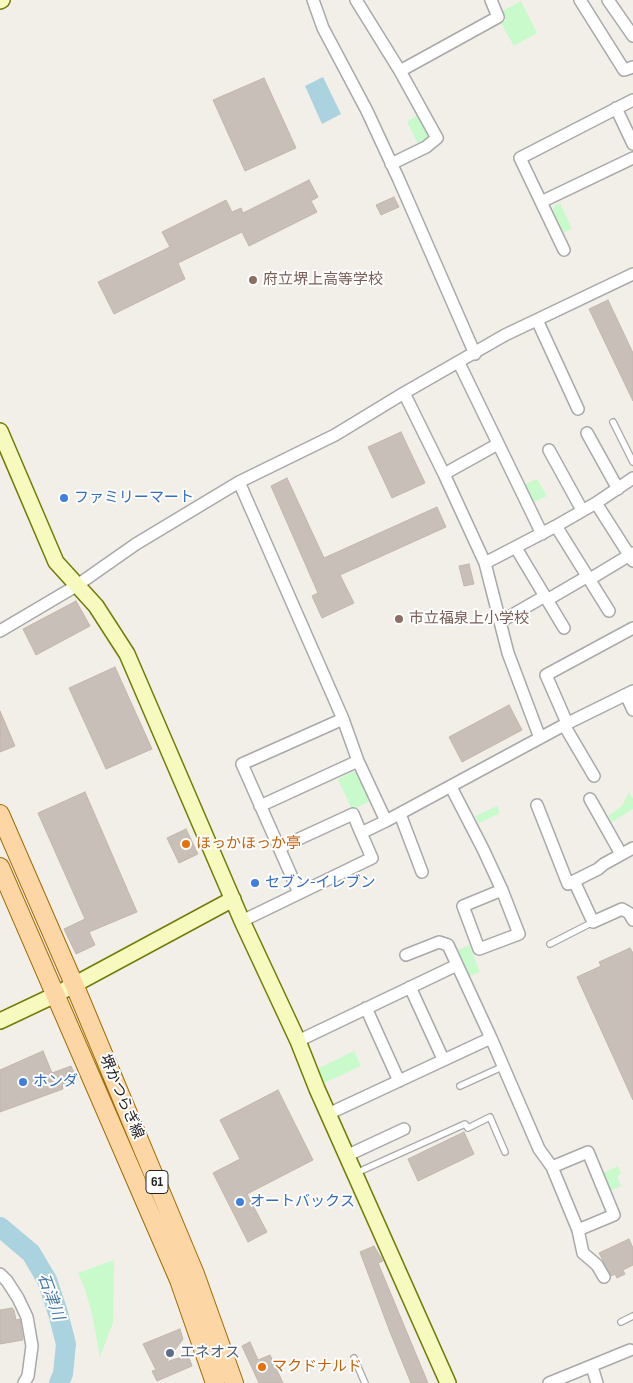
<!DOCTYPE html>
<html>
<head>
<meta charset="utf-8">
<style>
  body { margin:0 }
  canvas { display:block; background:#f2efe9 }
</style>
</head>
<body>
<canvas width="633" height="1383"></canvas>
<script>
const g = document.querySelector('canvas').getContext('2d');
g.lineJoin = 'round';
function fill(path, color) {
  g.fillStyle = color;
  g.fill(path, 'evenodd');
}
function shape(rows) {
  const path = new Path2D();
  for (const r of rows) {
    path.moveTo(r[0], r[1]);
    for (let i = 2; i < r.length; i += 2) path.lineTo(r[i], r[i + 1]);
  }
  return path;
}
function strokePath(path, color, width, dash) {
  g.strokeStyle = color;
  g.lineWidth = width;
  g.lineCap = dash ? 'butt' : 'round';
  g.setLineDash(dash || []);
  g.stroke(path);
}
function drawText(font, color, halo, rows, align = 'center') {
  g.font = font + ' "Sofia Sans Condensed","Noto Sans JP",sans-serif';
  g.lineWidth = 4;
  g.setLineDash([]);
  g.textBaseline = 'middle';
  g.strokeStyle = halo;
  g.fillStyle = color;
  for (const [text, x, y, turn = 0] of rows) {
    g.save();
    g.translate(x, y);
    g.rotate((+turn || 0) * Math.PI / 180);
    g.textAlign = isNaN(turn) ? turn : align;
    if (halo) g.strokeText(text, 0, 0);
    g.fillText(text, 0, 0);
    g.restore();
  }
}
const park = shape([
  [521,1,537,33,514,46,501,23,506,20,502,11],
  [417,115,429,134,426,140,418,144,407,122],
  [560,203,572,229,563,233,553,211,554,206],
  [537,479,547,496,532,503,523,485],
  [353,771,358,775,370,801,352,810,338,779],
  [629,792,633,799,633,809,612,822,608,816,622,806],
  [497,806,500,813,479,823,475,816],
  [469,945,480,972,467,977,456,951],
  [354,1051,361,1066,324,1083,317,1069],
  [618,1166,621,1174,617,1176,621,1186,610,1191,603,1173],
  [114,1260,113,1323,100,1357,92,1314,85,1289,78,1273]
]);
const water = shape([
  [323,77,341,114,322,124,305,86]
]);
const river = shape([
  [0,1227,31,1253,47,1280,58,1313,66,1344,63,1374,59,1383]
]);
const building = shape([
  [264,78,296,148,245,171,213,100,264,78],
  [309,180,318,197,311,201,317,212,249,246,242,232,178,263,185,279,114,314,98,282,170,247,162,232,226,200,232,212,241,208,243,213,309,180],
  [394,197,399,207,381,215,376,205,394,197],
  [608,300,633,353,633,401,589,309,608,300],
  [401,432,425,483,392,498,368,447,401,432],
  [287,478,324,558,437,507,446,527,340,575,354,603,322,618,312,596,318,593,271,486,287,478],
  [469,564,474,584,464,586,459,566,469,564],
  [76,601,90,626,36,655,23,629,76,601],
  [115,667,152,749,106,769,69,688,115,667],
  [509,705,522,730,462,762,449,737,509,705],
  [0,711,15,746,0,752,0,711],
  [85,792,137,912,89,932,95,945,76,954,64,929,85,919,38,813,85,792],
  [186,829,198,854,179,863,167,838,186,829],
  [630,948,633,953,633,1100,577,977,601,966,599,962,630,948],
  [43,1051,52,1073,71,1066,77,1079,62,1084,63,1089,0,1112,0,1070,43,1051],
  [278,1090,313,1160,247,1194,267,1232,248,1242,213,1173,240,1159,220,1120,278,1090],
  [464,1132,474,1154,418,1181,408,1159,464,1132],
  [629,1239,633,1248,633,1265,623,1270,625,1274,617,1278,615,1274,611,1276,599,1253,629,1239],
  [374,1246,383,1261,378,1263,428,1383,411,1383,390,1332,360,1252,374,1246],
  [12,1308,14,1310,16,1320,20,1319,23,1340,0,1344,0,1310,12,1308],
  [180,1329,183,1339,166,1362,188,1355,192,1366,157,1381,152,1371,156,1370,143,1344,180,1329],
  [250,1342,258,1360,270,1355,283,1383,259,1383,242,1346,250,1342]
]);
const lane = shape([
  [613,422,633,462],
  [550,944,593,922],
  [460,1086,504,1066],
  [356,1173,465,1124,468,1128,490,1117,505,1152],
  [621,1322,633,1316],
  [354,1358,365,1383]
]);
const street = shape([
  [313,0,323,28,367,111,399,180,475,354],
  [356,0,400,71,437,138,426,147,391,164],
  [580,0,624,70,633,67],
  [608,0,633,36],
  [400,71,498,17,491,0],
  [616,108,633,144],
  [541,202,633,158],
  [564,250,520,158,633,100],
  [537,320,578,409],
  [459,363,542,534],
  [404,393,444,474,485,563,508,653,540,738],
  [587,433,618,489],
  [549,450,582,510],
  [444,474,498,444],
  [239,482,343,719,358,761,386,821,564,725,633,691],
  [596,503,633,561],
  [556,526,609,611],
  [516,548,564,628],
  [485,563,556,526,596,503,633,478],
  [590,579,633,553],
  [547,600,588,576],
  [500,622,545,596],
  [0,631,76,586,136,544,239,482,335,435,404,393,505,335,633,274],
  [626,695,633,710],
  [567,723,546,675,633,628],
  [564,725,594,776],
  [451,787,483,849,502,890,519,934,479,949,463,906,502,890],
  [590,799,621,854],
  [537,805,568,884,574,881,593,922,622,909,629,913,633,920],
  [260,806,358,761],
  [400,814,422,872],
  [279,848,353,814,361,833],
  [574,881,598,869,604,864,633,848],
  [299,893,242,764,343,719],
  [242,921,372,858,361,833,386,821],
  [406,955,439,942,448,945,491,1038,539,1149,552,1167,578,1230,583,1253,597,1265,604,1277],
  [410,987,443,1059],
  [366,1008,399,1081],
  [298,1041,457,965],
  [328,1114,491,1038],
  [346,1156,404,1129],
  [552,1167,588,1152,614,1215,578,1230],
  [0,1274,7,1281,18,1298,27,1317,32,1346,28,1376,24,1383],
  [592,1367,597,1383],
  [549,1383,630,1350]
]);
const secondary = shape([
  [0,1,2,0],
  [0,431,56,562,96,606,127,654,242,921,298,1041,317,1089,448,1383],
  [0,1021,55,995,233,899]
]);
const primary = shape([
  [0,814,74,984,195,1274,234,1383],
  [0,867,179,1280,215,1383]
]);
const markers = [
  [253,280,5,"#8d6e63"],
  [64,498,5,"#3f7fe0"],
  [399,619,5,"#8d6e63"],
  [186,844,5,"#e8710a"],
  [255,883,5,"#3f7fe0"],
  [23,1082,5,"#3f7fe0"],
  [240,1202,5,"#3f7fe0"],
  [170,1353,5,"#5c6f8a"],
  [262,1367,5,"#e8710a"]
];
const shields = [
  [157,1182,22]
];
const shieldNames = [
  ["61",157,1182]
];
const educationNames = [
  ["府立堺上高等学校",263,280],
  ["市立福泉上小学校",409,619]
];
const shopNames = [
  ["ファミリーマート",74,498],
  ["セブン-イレブン",265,883],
  ["ホンダ",33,1082],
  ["オートバックス",250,1202]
];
const foodNames = [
  ["ほっかほっか亭",196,844],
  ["マクドナルド",272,1367]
];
const streetNames = [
  ["堺かつらぎ線",121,1097,67]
];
const serviceNames = [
  ["エネオス",180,1353]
];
const waterNames = [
  ["石津川",50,1297,70]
];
fill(park, '#c8facc');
fill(water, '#aad3df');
strokePath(river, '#aad3df', 20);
fill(building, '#c7bfb8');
strokePath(building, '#c4b6ab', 1);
strokePath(lane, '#a9a9a9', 8);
strokePath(street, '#a9a9a9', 14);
strokePath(secondary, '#707d05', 18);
strokePath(primary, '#a06b00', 20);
strokePath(lane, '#fff', 5.5);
strokePath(street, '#fff', 11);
strokePath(secondary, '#f7fabf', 15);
strokePath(primary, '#fcd6a4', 18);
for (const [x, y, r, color] of markers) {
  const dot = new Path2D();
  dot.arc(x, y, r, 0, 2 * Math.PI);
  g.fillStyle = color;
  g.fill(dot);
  strokePath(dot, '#fff', 2);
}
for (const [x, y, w] of shields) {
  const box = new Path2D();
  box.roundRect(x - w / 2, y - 11.5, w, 23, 4);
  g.fillStyle = '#fff';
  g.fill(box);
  strokePath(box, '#222', 1);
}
drawText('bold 14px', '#222', null, shieldNames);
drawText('15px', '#785e54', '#fff', educationNames, 'left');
drawText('15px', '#366cbe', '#fff', shopNames, 'left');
drawText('15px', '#c56008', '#fff', foodNames, 'left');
drawText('15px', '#222', '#fff', streetNames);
drawText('15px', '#4e5e75', '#fff', serviceNames, 'left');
drawText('italic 16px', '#4a7aab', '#fff', waterNames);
</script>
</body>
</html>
